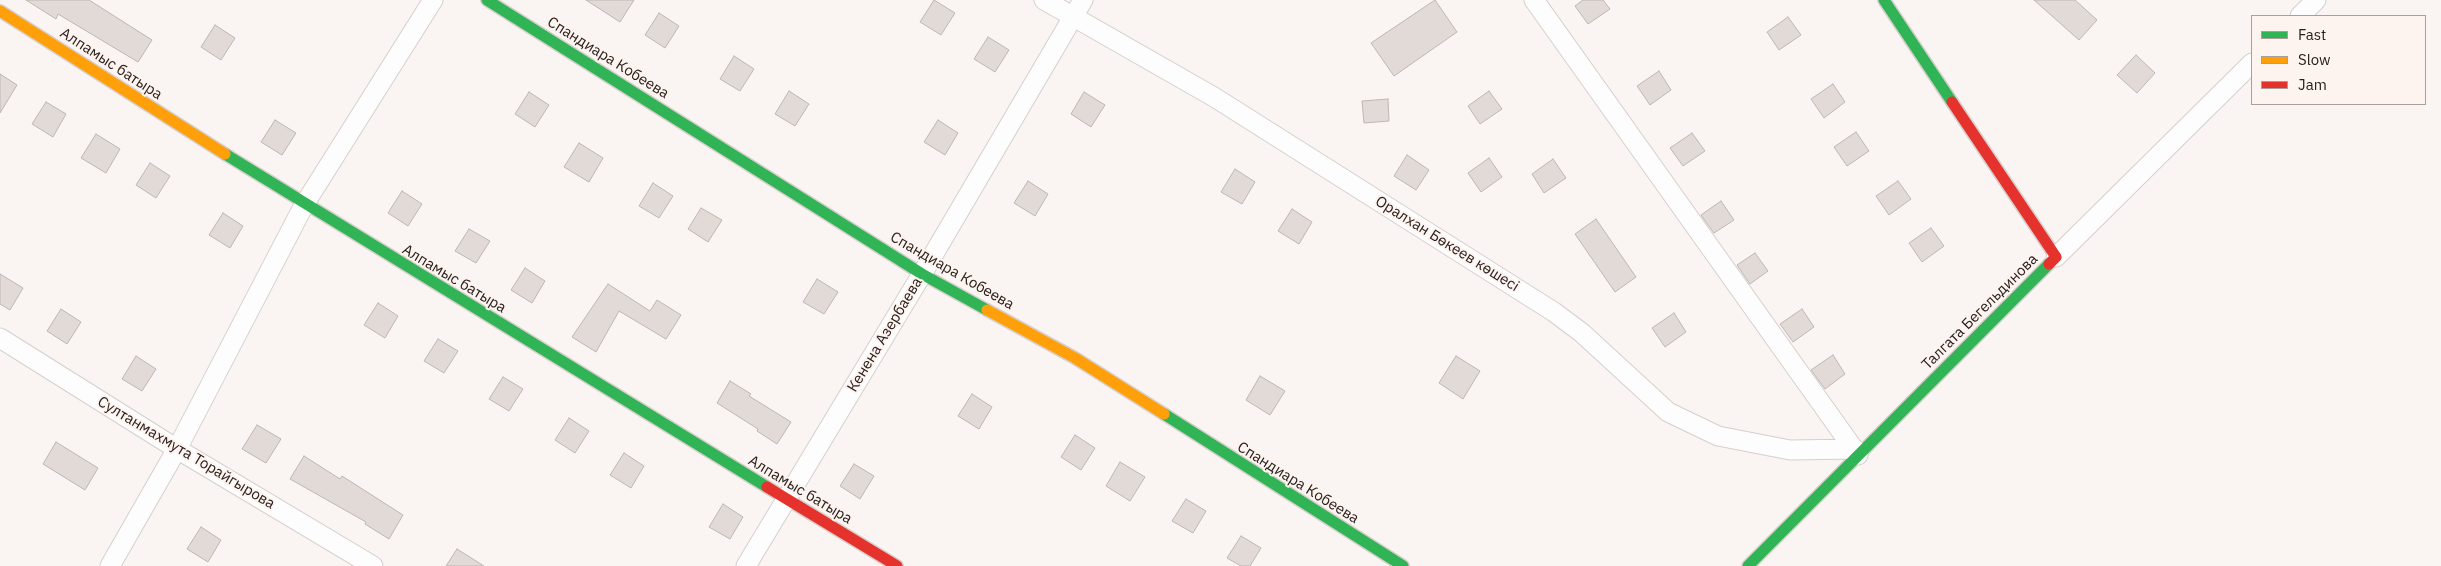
<!DOCTYPE html>
<html>
<head>
<meta charset="utf-8">
<style>
  body { margin:0 }
  #map { position:relative; width:2441px; height:566px; overflow:hidden; background:#faf4f2; font-family:"IBM Plex Sans",sans-serif }
  canvas { display:block }
  .legend { position:absolute; left:2251px; top:15px; width:175px; height:90px; box-sizing:border-box; background:#fdf3ef; border:1px solid #a89f9b; margin:0; padding:6px 9px; list-style:none; font-size:15px; color:#28201d }
  .legend li { display:flex; align-items:center; gap:10px; height:25px }
  .legend b { width:25px; border:1px solid #a89f9b }
</style>
</head>
<body>
<div id="map">
<canvas width="2441" height="566"></canvas>
<ul class="legend">
<li><b style="height:6px;background:#30b455"></b>Fast</li>
<li><b style="height:6px;background:#ff9f0a"></b>Slow</li>
<li><b style="height:6px;background:#e5322d"></b>Jam</li>
</ul>
</div>
<script>
const g = document.querySelector('canvas').getContext('2d');
g.lineJoin = 'round';
function fill(path, color) {
  g.fillStyle = color;
  g.fill(path, 'evenodd');
}
function shape(rows) {
  const path = new Path2D();
  for (const r of rows) {
    path.moveTo(r[0], r[1]);
    for (let i = 2; i < r.length; i += 2) path.lineTo(r[i], r[i + 1]);
  }
  return path;
}
function strokePath(path, color, width, dash) {
  g.strokeStyle = color;
  g.lineWidth = width;
  g.lineCap = dash ? 'butt' : 'round';
  g.setLineDash(dash || []);
  g.stroke(path);
}
function drawText(font, color, halo, rows, align = 'center') {
  g.font = font + ' "IBM Plex Sans",sans-serif';
  g.lineWidth = 4;
  g.setLineDash([]);
  g.textBaseline = 'middle';
  g.strokeStyle = halo;
  g.fillStyle = color;
  for (const [text, x, y, turn = 0] of rows) {
    g.save();
    g.translate(x, y);
    g.rotate((+turn || 0) * Math.PI / 180);
    g.textAlign = isNaN(turn) ? turn : align;
    if (halo) g.strokeText(text, 0, 0);
    g.fillText(text, 0, 0);
    g.restore();
  }
}
const building = shape([
  [26,0,89,0,152,40,138,62,58,14,56,19,26,0],
  [586,0,634,0,620,22,586,0],
  [934,0,955,13,941,35,920,22,934,0],
  [1435,0,1457,32,1394,76,1371,43,1435,0],
  [1583,0,1603,0,1610,9,1588,24,1575,6,1583,0],
  [2034,0,2075,0,2097,20,2079,40,2034,0],
  [659,13,679,26,665,48,645,35,659,13],
  [1788,17,1801,35,1779,50,1767,32,1788,17],
  [215,25,235,38,221,60,201,47,215,25],
  [988,37,1009,50,995,72,974,59,988,37],
  [2136,55,2155,73,2137,93,2117,75,2136,55],
  [734,56,754,69,740,91,720,79,734,56],
  [1659,71,1671,90,1650,105,1637,86,1659,71],
  [0,74,17,85,0,113,0,74],
  [1833,84,1845,102,1824,118,1811,99,1833,84],
  [789,91,809,104,795,126,775,114,789,91],
  [1489,91,1502,109,1480,124,1468,106,1489,91],
  [529,92,549,105,535,127,515,114,529,92],
  [1084,92,1105,105,1091,127,1071,114,1084,92],
  [1388,99,1389,121,1364,123,1362,101,1388,99],
  [46,102,66,114,53,137,32,124,46,102],
  [275,120,296,133,282,155,261,142,275,120],
  [938,120,958,133,945,155,924,142,938,120],
  [1856,132,1869,151,1847,166,1834,147,1856,132],
  [1692,133,1705,151,1683,166,1670,148,1692,133],
  [96,134,120,149,106,173,81,158,96,134],
  [579,143,603,158,589,182,564,167,579,143],
  [1407,155,1429,170,1416,190,1394,176,1407,155],
  [1489,158,1502,177,1481,192,1468,173,1489,158],
  [1553,159,1566,178,1544,193,1532,174,1553,159],
  [150,163,170,176,156,198,136,185,150,163],
  [1235,169,1255,182,1242,204,1221,192,1235,169],
  [1028,181,1048,194,1035,216,1014,203,1028,181],
  [1898,181,1911,199,1889,215,1876,196,1898,181],
  [653,183,673,196,659,218,639,206,653,183],
  [402,191,422,204,408,226,388,213,402,191],
  [1721,201,1734,220,1714,233,1701,215,1721,201],
  [701,208,722,220,708,242,688,229,701,208],
  [1292,209,1312,222,1299,244,1278,231,1292,209],
  [223,213,243,226,230,248,209,235,223,213],
  [1596,219,1636,277,1615,292,1575,234,1596,219],
  [1931,228,1944,246,1922,262,1909,243,1931,228],
  [469,229,490,241,476,263,455,251,469,229],
  [1755,253,1768,271,1750,284,1737,265,1755,253],
  [525,268,545,281,532,303,511,290,525,268],
  [0,274,23,288,10,310,0,304,0,274],
  [817,279,838,292,824,314,803,302,817,279],
  [608,284,650,311,657,300,681,315,666,339,619,311,596,352,572,337,608,284],
  [378,303,398,316,385,338,364,325,378,303],
  [61,309,81,322,67,344,47,331,61,309],
  [1802,309,1814,327,1793,342,1780,324,1802,309],
  [1674,313,1686,332,1665,347,1652,328,1674,313],
  [438,339,458,351,444,373,424,361,438,339],
  [1833,355,1845,374,1825,389,1811,370,1833,355],
  [136,356,156,369,142,391,122,379,136,356],
  [1456,356,1480,371,1463,399,1439,383,1456,356],
  [1260,376,1285,391,1270,415,1246,400,1260,376],
  [503,377,523,389,509,411,489,399,503,377],
  [730,381,751,394,749,396,791,422,777,444,757,431,758,429,717,403,730,381],
  [972,394,992,407,979,429,958,416,972,394],
  [569,418,589,431,575,453,555,440,569,418],
  [257,425,281,439,266,463,242,449,257,425],
  [1075,435,1095,448,1081,470,1061,457,1075,435],
  [56,442,98,468,85,490,43,464,56,442],
  [624,453,644,466,631,488,610,475,624,453],
  [304,456,340,479,342,476,403,515,389,539,365,524,366,522,290,479,304,456],
  [1120,462,1145,477,1130,501,1106,486,1120,462],
  [854,464,874,476,860,499,840,486,854,464],
  [1186,499,1206,511,1193,533,1172,521,1186,499],
  [723,504,743,517,730,539,709,527,723,504],
  [201,527,221,540,208,562,187,549,201,527],
  [1241,536,1261,548,1250,566,1241,566,1227,558,1241,536],
  [457,549,484,566,446,566,457,549]
]);
const street = shape([
  [1044,0,1214,97,1554,312,1582,333,1668,412,1718,436,1790,450,1855,449],
  [1534,0,1858,455],
  [2300,16,2316,0],
  [2056,257,2252,63],
  [0,338,177,449,373,566],
  [110,566,177,449,304,205,433,0],
  [746,566,922,274,1083,0]
]);
const fast = shape([
  [487,0,922,274,987,310],
  [1884,0,1952,102],
  [225,154,767,487],
  [1164,414,1403,566],
  [1748,566,2049,264]
]);
const slow = shape([
  [0,11,225,154],
  [987,310,1075,358,1164,414]
]);
const jam = shape([
  [1952,102,2056,257,2049,264],
  [767,487,897,566]
]);
const streetNames = [
  ["Спандиара Кобеева",608,58,32],
  ["Алпамыс батыра",111,64,33],
  ["Оралхан Бөкеев көшесі",1447,244,32],
  ["Спандиара Кобеева",952,271,30],
  ["Алпамыс батыра",454,279,31],
  ["Талгата Бегельдинова",1980,312,-45],
  ["Кенена Азербаева",885,335,-59],
  ["Султанмахмута Торайгырова",186,453,31],
  ["Спандиара Кобеева",1298,483,32],
  ["Алпамыс батыра",800,490,31]
];
fill(building, '#e1dad7');
strokePath(building, '#bdb6b3', 1);
strokePath(street, '#d6cfcc', 21);
strokePath(fast, '#d6cfcc', 14);
strokePath(slow, '#d6cfcc', 14);
strokePath(jam, '#d6cfcc', 14);
strokePath(street, '#fefdfd', 19);
strokePath(fast, '#30b455', 11);
strokePath(slow, '#ff9f0a', 11);
strokePath(jam, '#e5322d', 11);
drawText('15px', '#28201d', '#fdf3ef', streetNames);
</script>
</body>
</html>
